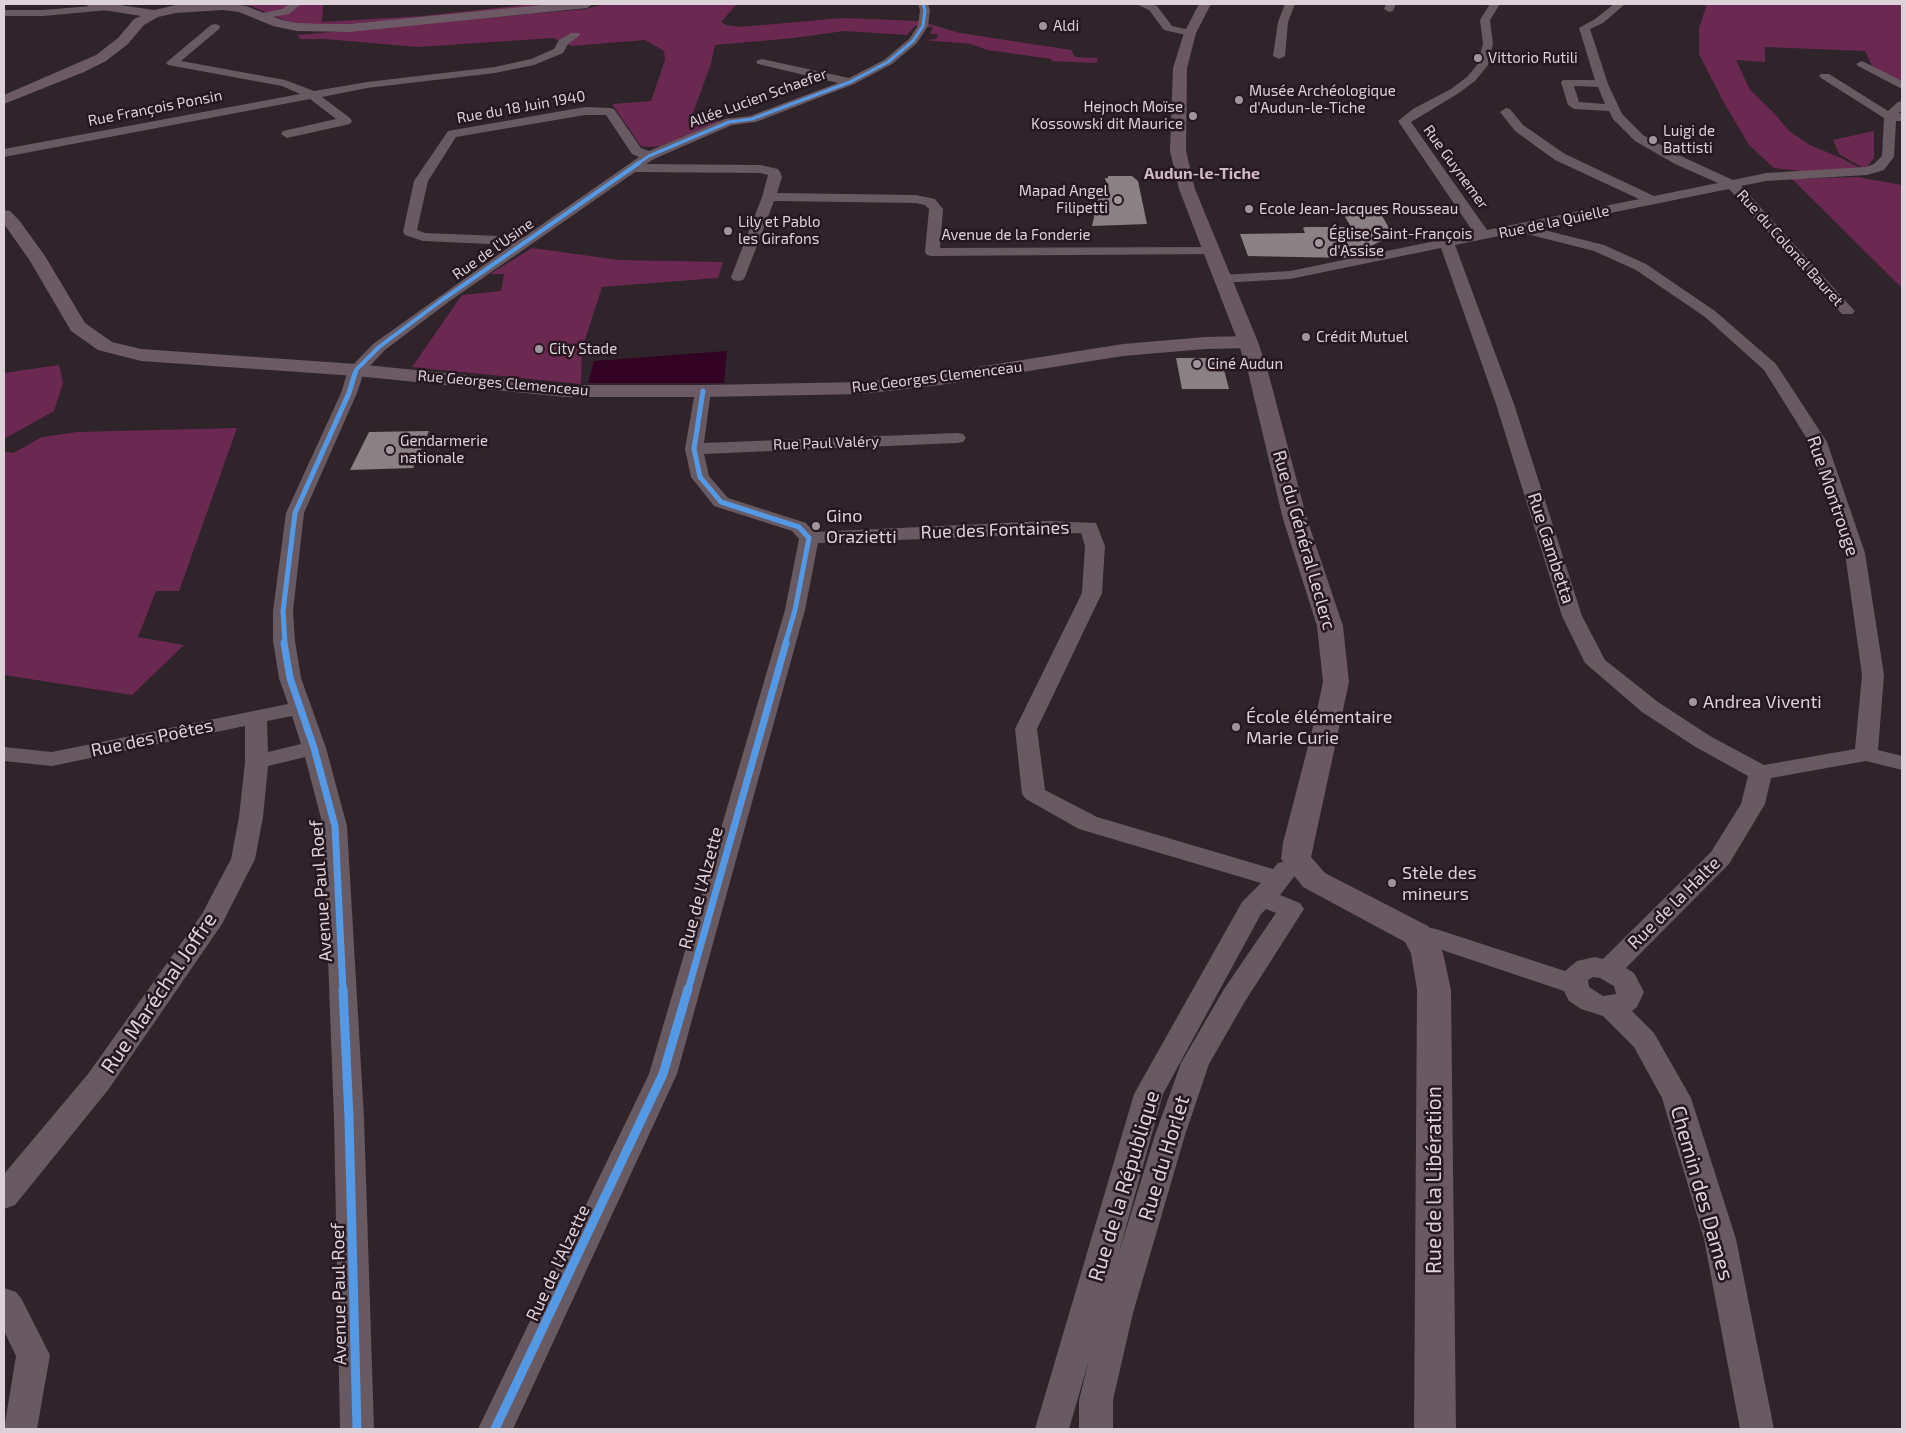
<!DOCTYPE html>
<html>
<head>
<meta charset="utf-8">
<style>
  body { margin:0 }
  #map { position:relative; width:1906px; height:1433px; overflow:hidden; background:#2e2429; font-family:"Exo 2",sans-serif }
  canvas { display:block }
  .frame { position:absolute; inset:0; border:5px solid #ddd2d8; pointer-events:none }
</style>
</head>
<body>
<div id="map">
<canvas width="1906" height="1433"></canvas>
<div class="frame"></div>
</div>
<script>
const g = document.querySelector('canvas').getContext('2d');
g.lineJoin = 'round';
function fill(path, color) {
  g.fillStyle = color;
  g.fill(path, 'evenodd');
}
function shape(rows) {
  const path = new Path2D();
  for (const r of rows) {
    path.moveTo(r[0], r[1]);
    for (let i = 2; i < r.length; i += 2) path.lineTo(r[i], r[i + 1]);
  }
  return path;
}
function strokePath(path, color, width, dash) {
  g.strokeStyle = color;
  g.lineWidth = width;
  g.lineCap = dash ? 'butt' : 'round';
  g.setLineDash(dash || []);
  g.stroke(path);
}
function drawText(font, color, halo, rows, align = 'center') {
  g.font = font + ' "Exo 2",sans-serif';
  g.lineWidth = 5;
  g.setLineDash([]);
  g.textBaseline = 'middle';
  g.strokeStyle = halo;
  g.fillStyle = color;
  for (const [text, x, y, turn = 0] of rows) {
    g.save();
    g.translate(x, y);
    g.rotate((+turn || 0) * Math.PI / 180);
    g.textAlign = isNaN(turn) ? turn : align;
    if (halo) g.strokeText(text, 0, 0);
    g.fillText(text, 0, 0);
    g.restore();
  }
}
const green = shape([
  [233,4,342,4,323,5,322,22,422,16,525,5,524,4,569,4,350,24,302,24,286,21,251,6],
  [606,4,737,4,721,22,726,25,740,27,843,18,919,21,960,33,1071,50,1075,57,1098,58,1096,63,1051,61,1052,59,987,50,971,44,924,40,936,39,938,34,930,34,933,27,915,26,907,35,844,31,794,38,715,45,711,64,691,118,720,121,661,146,650,147,641,146,612,104,651,101,665,60,664,51,645,40,571,46,553,38,418,47,325,39,300,39,298,35,585,9],
  [1707,4,1902,4,1902,86,1874,70,1865,51,1765,47,1765,62,1736,60,1750,90,1774,113,1789,131,1810,145,1841,158,1862,169,1809,172,1774,168,1749,145,1723,101,1699,54,1699,28],
  [1874,131,1874,158,1865,169,1839,154,1833,140],
  [1857,177,1902,185,1902,288,1792,179],
  [532,248,619,260,723,262,718,278,602,287,582,349,581,384,412,367,462,295,501,291,504,274,490,274],
  [59,365,63,383,54,411,4,439,4,373],
  [237,428,179,591,156,591,138,637,184,645,132,695,4,675,4,451,13,453,42,437,77,432]
]);
const water = shape([
  [727,351,724,383,588,383,594,361]
]);
const building = shape([
  [1108,176,1132,176,1138,181,1147,224,1092,226,1099,195,1110,195,1105,178,1108,178],
  [1381,214,1393,235,1371,246,1375,251,1348,254,1349,257,1346,258,1248,256,1240,234,1305,233,1303,228,1305,227,1351,227,1344,215],
  [1176,358,1221,358,1229,389,1182,389],
  [429,431,413,468,350,470,369,432]
]);
const street = shape([
  [116,4,120,5,120,9,43,16,4,16,4,10,43,10,116,4],
  [290,4,301,4,289,14,262,19,257,16,258,14,282,9,290,4],
  [918,4,928,4,930,10,928,26,917,43,892,64,854,84,756,122,732,125,654,159,646,164,760,165,778,169,780,172,782,177,777,193,916,195,935,199,943,209,940,248,1211,247,1216,248,1218,251,1216,254,932,256,927,255,925,252,929,209,925,205,916,203,774,201,745,277,743,280,738,281,733,280,731,277,762,197,768,175,760,173,635,172,447,303,385,350,364,372,357,393,304,513,293,611,295,641,301,678,326,748,347,826,364,1118,374,1429,340,1429,334,1118,323,826,305,757,268,766,263,817,255,859,222,924,108,1090,15,1205,4,1209,4,1174,88,1074,202,914,231,859,239,817,245,762,245,726,52,766,4,761,4,747,52,752,288,704,279,678,273,641,273,611,286,513,341,393,348,370,373,344,512,245,423,241,405,235,403,232,414,181,448,131,585,107,610,108,614,109,641,148,649,151,725,119,750,116,838,83,758,64,756,62,758,60,762,59,849,78,884,60,909,39,918,26,920,10,918,4],
  [585,115,606,115,632,154,639,157,524,237,425,233,417,230,428,181,456,137,585,115],
  [292,716,301,744,268,752,267,721,292,716],
  [1136,4,1150,4,1157,6,1172,26,1194,31,1195,33,1190,36,1164,30,1149,10,1136,4],
  [1285,4,1295,4,1288,22,1285,56,1279,59,1273,56,1278,22,1285,4],
  [1386,4,1396,4,1393,11,1389,12,1384,9,1386,4],
  [1490,4,1500,4,1490,20,1493,44,1488,65,1475,81,1459,93,1411,122,1487,230,1639,199,1555,160,1515,131,1500,112,1506,108,1510,109,1523,125,1565,154,1654,196,1718,183,1675,164,1635,141,1613,119,1609,111,1574,109,1568,105,1561,82,1563,80,1595,80,1579,28,1595,19,1614,4,1625,4,1603,23,1590,29,1608,84,1622,114,1643,135,1685,158,1733,180,1766,173,1866,167,1874,164,1882,156,1884,118,1821,78,1819,76,1821,74,1829,74,1888,111,1898,102,1902,101,1902,111,1898,113,1902,113,1902,121,1896,121,1894,157,1884,170,1867,175,1766,181,1741,186,1852,308,1855,311,1852,314,1842,314,1729,189,1536,228,1604,245,1646,264,1715,311,1776,364,1827,442,1865,553,1884,675,1878,750,1902,756,1902,770,1866,761,1771,778,1765,804,1729,864,1626,968,1634,973,1644,992,1637,1007,1632,1011,1654,1033,1691,1098,1736,1239,1774,1429,1740,1429,1704,1239,1662,1098,1634,1047,1603,1016,1581,1009,1569,1001,1564,991,1433,947,1408,941,1404,934,1408,927,1417,925,1436,929,1565,971,1577,961,1595,957,1603,959,1711,852,1741,804,1748,776,1694,746,1642,712,1585,663,1562,616,1496,404,1441,248,1290,279,1222,283,1217,282,1215,279,1217,276,1222,275,1290,271,1474,233,1398,121,1413,109,1451,89,1467,77,1477,65,1483,44,1480,20,1490,4],
  [1574,86,1598,87,1605,104,1579,102,1574,86],
  [1519,232,1594,251,1636,270,1705,317,1764,370,1809,442,1845,553,1862,675,1855,749,1764,765,1710,736,1658,702,1605,660,1582,616,1514,404,1455,245,1519,232],
  [1593,977,1600,978,1614,986,1616,994,1603,996,1589,987,1588,980,1593,977],
  [215,24,219,25,220,27,219,29,181,61,285,80,314,91,367,82,495,67,531,59,554,49,559,40,571,33,579,33,580,35,568,44,563,53,534,65,495,73,367,88,322,97,350,118,352,121,350,124,287,138,281,134,283,131,336,119,310,99,4,157,4,149,300,94,282,86,168,65,166,63,168,61,211,25,215,24],
  [1862,61,1902,81,1902,89,1858,66,1856,64,1862,61],
  [703,386,709,387,711,391,704,443,957,433,963,434,966,438,963,442,957,443,704,454,709,476,728,498,806,523,814,532,1047,521,1096,523,1105,546,1102,593,1037,729,1045,790,1097,817,1273,869,1278,863,1287,861,1296,863,1300,869,1280,895,1300,903,1304,909,1244,1003,1209,1064,1185,1135,1133,1313,1113,1400,1113,1429,1079,1429,1079,1400,1089,1360,1069,1429,1035,1429,1134,1094,1242,902,1261,883,1079,829,1026,799,1022,794,1015,729,1082,593,1085,546,1081,533,818,543,805,610,677,1074,513,1429,478,1429,649,1074,785,610,799,539,792,531,714,506,691,477,685,449,695,391,697,387,703,386],
  [1266,909,1276,913,1224,989,1181,1063,1155,1135,1118,1256,1163,1094,1261,914,1266,909],
  [4,1288,16,1292,21,1298,50,1355,37,1429,4,1429,16,1356,4,1331,4,1288]
]);
const secondary = shape([
  [85,4,113,4,154,10,176,5,232,4,246,6,282,20,297,23,321,24,349,24,552,4,593,4,587,8,349,32,297,31,273,26,239,12,223,10,176,13,158,17,144,25,128,44,106,61,84,72,4,104,4,95,96,55,118,38,134,19,141,16,91,8,85,4],
  [4,210,10,211,19,220,45,256,85,323,112,342,141,349,356,364,565,385,703,385,862,382,940,373,1123,344,1205,337,1248,336,1255,338,1258,342,1255,346,1248,348,1205,349,1123,356,940,385,862,394,703,397,565,397,356,376,141,361,98,350,71,331,30,261,4,224,4,210]
]);
const primary = shape([
  [1199,4,1211,4,1196,33,1187,68,1186,151,1195,189,1258,342,1268,372,1307,519,1343,626,1349,682,1311,857,1325,873,1428,926,1443,953,1451,990,1456,1429,1414,1429,1417,990,1411,953,1405,942,1303,887,1281,859,1283,843,1315,719,1323,682,1317,626,1283,519,1248,372,1238,342,1179,189,1170,151,1173,68,1184,33,1199,4]
]);
const cyclewayFar4 = shape([
  [637,164,649,156,729,122,752,119,850,82,888,62,913,41,923,26,925,10,923,4]
]);
const cyclewayFar3 = shape([
  [355,375,356,370,379,347,442,300,639,163]
]);
const cyclewayFar2 = shape([
  [703,391,694,449,700,477,721,502,799,527,809,538,795,610,785,644],
  [285,644,283,611,295,513,349,393,355,373]
]);
const cyclewayFar1 = shape([
  [284,643,290,678,314,748,335,826,343,990],
  [688,990,786,643]
]);
const cycleway = shape([
  [343,989,349,1118,357,1429],
  [495,1429,663,1074,688,989]
]);
const markers = [
  [1043,26,5,"#a0959b"],
  [1478,58,5,"#a0959b"],
  [1239,100,5,"#a0959b"],
  [1193,116,5,"#a0959b"],
  [1653,140,5,"#a0959b"],
  [1118,200,5,"#a0959b"],
  [1249,209,5,"#a0959b"],
  [728,231,5,"#a0959b"],
  [1319,243,5,"#a0959b"],
  [1306,337,5,"#a0959b"],
  [539,349,5,"#a0959b"],
  [1197,364,5,"#a0959b"],
  [390,450,5,"#a0959b"],
  [816,526,5,"#a0959b"],
  [1693,702,5,"#a0959b"],
  [1236,727,5,"#a0959b"],
  [1392,883,5,"#a0959b"]
];
const farPoinames = [
  ["Aldi",1053,26],
  ["Vittorio Rutili",1488,58],
  ["Musée Archéologique",1249,91],
  ["d'Audun-le-Tiche",1249,108],
  ["Hejnoch Moïse",1183,107,"right"],
  ["Kossowski dit Maurice",1183,124,"right"],
  ["Luigi de",1663,131],
  ["Battisti",1663,148],
  ["Mapad Angel",1108,191,"right"],
  ["Filipetti",1108,208,"right"],
  ["Ecole Jean-Jacques Rousseau",1259,209],
  ["Lily et Pablo",738,222],
  ["les Girafons",738,239],
  ["Église Saint-François",1329,234],
  ["d'Assise",1329,251],
  ["Crédit Mutuel",1316,337],
  ["City Stade",549,349],
  ["Ciné Audun",1207,364],
  ["Gendarmerie",400,441],
  ["nationale",400,458]
];
const farStreetnames = [
  ["Allée Lucien Schaefer",758,98,-20],
  ["Rue du 18 Juin 1940",521,107,-10],
  ["Rue François Ponsin",155,108,-11],
  ["Rue Guynemer",1456,167,54],
  ["Rue de la Quielle",1554,222,-12],
  ["Avenue de la Fonderie",1016,235],
  ["Rue du Colonel Bauret",1790,248,48],
  ["Rue de l'Usine",493,249,-35],
  ["Rue Georges Clemenceau",937,377,-7],
  ["Rue Georges Clemenceau",503,383,5],
  ["Rue Paul Valéry",826,443,-2]
];
const farQuarternames = [
  ["Audun-le-Tiche",1202,174]
];
const streetNames = [
  ["Rue Montrouge",1833,496,71],
  ["Rue des Fontaines",995,530,-2],
  ["Rue du Général Leclerc",1304,540,74],
  ["Rue Gambetta",1551,548,72],
  ["Rue des Poêtes",152,738,-12],
  ["Rue de l'Alzette",701,888,-75],
  ["Avenue Paul Roef",321,891,-94],
  ["Rue de la Halte",1674,903,-45],
  ["Rue de l'Alzette",558,1263,-65],
  ["Avenue Paul Roef",339,1294,-91]
];
const poiNames = [
  ["Gino",826,516],
  ["Orazietti",826,537],
  ["Andrea Viventi",1703,702],
  ["École élémentaire",1246,717],
  ["Marie Curie",1246,738],
  ["Stèle des",1402,873],
  ["mineurs",1402,894]
];
const nearStreetnames = [
  ["Rue Maréchal Joffre",159,993,-56],
  ["Rue du Horlet",1164,1158,-73],
  ["Rue de la Libération",1434,1180,-90],
  ["Rue de la République",1124,1186,-73],
  ["Chemin des Dames",1702,1193,74]
];
fill(green, '#6b2952');
fill(water, '#320322');
fill(building, '#8a8185');
fill(street, '#695961');
fill(secondary, '#6c5a64');
fill(primary, '#6a5862');
strokePath(cyclewayFar4, '#5399e6', 3);
strokePath(cyclewayFar3, '#5399e6', 4);
strokePath(cyclewayFar2, '#5399e6', 5);
strokePath(cyclewayFar1, '#5399e6', 7);
strokePath(cycleway, '#5399e6', 9);
for (const [x, y, r, color] of markers) {
  const dot = new Path2D();
  dot.arc(x, y, r, 0, 2 * Math.PI);
  g.fillStyle = color;
  g.fill(dot);
  strokePath(dot, '#271720', 2);
}
drawText('15px', '#ddd2d8', '#271720', farPoinames, 'left');
drawText('15px', '#ddd2d8', '#271720', farStreetnames);
drawText('bold 16px', '#ceb9c4', '#271720', farQuarternames);
drawText('18px', '#ddd2d8', '#271720', streetNames);
drawText('18px', '#ddd2d8', '#271720', poiNames, 'left');
drawText('21px', '#ddd2d8', '#271720', nearStreetnames);
</script>
</body>
</html>
